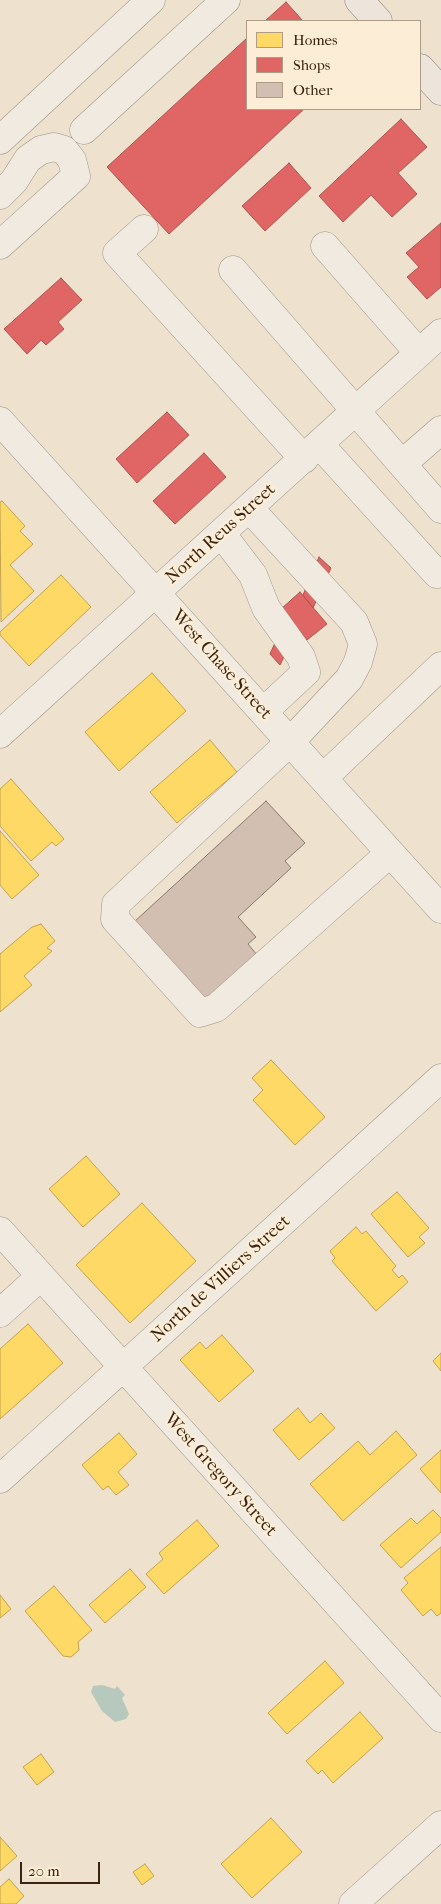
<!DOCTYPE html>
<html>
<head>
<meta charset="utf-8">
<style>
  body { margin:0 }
  #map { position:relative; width:441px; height:1904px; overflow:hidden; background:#eee1ce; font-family:"IM FELL French Canon",serif }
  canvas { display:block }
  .legend { position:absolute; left:246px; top:20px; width:175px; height:90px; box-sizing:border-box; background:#fcedd7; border:1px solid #af9c87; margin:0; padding:6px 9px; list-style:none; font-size:15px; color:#3c2310 }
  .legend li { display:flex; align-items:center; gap:10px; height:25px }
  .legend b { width:25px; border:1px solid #af9c87 }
  .scale { position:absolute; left:20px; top:1862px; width:80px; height:22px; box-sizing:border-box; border:2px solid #3c2310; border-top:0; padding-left:6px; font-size:15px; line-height:18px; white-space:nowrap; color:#3c2310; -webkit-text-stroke:4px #fcedd7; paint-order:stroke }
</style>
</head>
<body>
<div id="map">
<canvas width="441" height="1904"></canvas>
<ul class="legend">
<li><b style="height:14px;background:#ffd966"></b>Homes</li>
<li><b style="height:14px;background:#e06666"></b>Shops</li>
<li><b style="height:14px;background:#d3beb2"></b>Other</li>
</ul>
<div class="scale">20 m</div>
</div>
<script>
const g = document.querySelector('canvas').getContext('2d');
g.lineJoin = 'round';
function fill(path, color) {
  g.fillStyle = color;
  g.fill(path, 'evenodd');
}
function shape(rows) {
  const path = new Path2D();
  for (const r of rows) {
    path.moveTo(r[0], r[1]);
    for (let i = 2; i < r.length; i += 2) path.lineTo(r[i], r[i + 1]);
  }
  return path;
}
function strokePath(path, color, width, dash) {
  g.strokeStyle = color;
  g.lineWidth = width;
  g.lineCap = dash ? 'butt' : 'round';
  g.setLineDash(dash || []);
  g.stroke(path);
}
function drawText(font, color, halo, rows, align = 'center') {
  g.font = font + ' "IM FELL French Canon",serif';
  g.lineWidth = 5;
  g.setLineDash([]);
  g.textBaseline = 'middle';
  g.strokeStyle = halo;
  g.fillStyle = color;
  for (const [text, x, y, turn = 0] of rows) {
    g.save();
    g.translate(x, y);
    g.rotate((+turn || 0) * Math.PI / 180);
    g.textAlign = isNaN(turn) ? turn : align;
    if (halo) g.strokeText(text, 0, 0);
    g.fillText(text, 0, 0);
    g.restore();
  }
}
const water = shape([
  [102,1685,115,1689,117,1686,125,1695,122,1698,129,1714,126,1719,115,1722,102,1711,91,1692,93,1686]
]);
const homes = shape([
  [2,501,25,526,20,531,33,544,10,565,34,591,1,622,0,502,2,501],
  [61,575,91,607,29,666,0,635,0,632,61,575],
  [152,673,186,711,119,771,85,732,152,673],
  [210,740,237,772,177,823,150,792,210,740],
  [11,779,64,839,56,846,52,842,31,861,0,826,0,789,11,779],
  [0,831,39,875,12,899,0,885,0,831],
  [41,924,55,941,47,948,52,951,24,976,32,985,0,1012,0,954,32,927,41,924],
  [271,1060,325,1117,295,1145,253,1100,263,1090,252,1078,271,1060],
  [86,1156,120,1194,83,1227,49,1189,86,1156],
  [397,1192,429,1228,419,1237,425,1243,408,1257,371,1214,397,1192],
  [142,1203,196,1261,130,1323,76,1265,142,1203],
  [356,1227,362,1234,366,1231,396,1266,392,1270,399,1278,402,1275,408,1282,376,1311,332,1261,335,1258,330,1251,356,1227],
  [28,1324,63,1363,0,1419,0,1349,28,1324],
  [222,1335,254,1371,219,1402,180,1360,200,1342,206,1349,222,1335],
  [441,1353,441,1371,433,1361,441,1353],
  [298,1408,310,1423,321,1413,335,1428,299,1460,273,1430,298,1408],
  [396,1431,417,1455,343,1521,310,1484,358,1441,370,1455,396,1431],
  [119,1433,137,1454,118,1472,129,1485,116,1495,108,1486,103,1490,82,1465,119,1433],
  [441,1450,441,1493,420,1469,441,1450],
  [433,1510,441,1518,441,1532,401,1568,380,1545,411,1518,417,1524,433,1510],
  [197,1520,219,1546,164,1594,146,1574,163,1559,159,1553,197,1520],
  [441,1547,441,1613,437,1616,431,1609,423,1616,401,1590,408,1583,404,1578,441,1547],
  [130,1569,146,1587,105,1623,89,1605,130,1569],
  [54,1586,92,1630,78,1642,79,1650,71,1657,63,1656,25,1611,54,1586],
  [0,1595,11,1609,0,1618,0,1595],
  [325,1661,344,1683,287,1734,268,1713,325,1661],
  [360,1712,383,1738,333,1783,322,1770,318,1774,306,1761,360,1712],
  [41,1754,54,1772,37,1785,23,1767,41,1754],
  [271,1818,302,1852,252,1898,221,1864,271,1818],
  [0,1837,17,1856,0,1871,0,1837],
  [145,1864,154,1876,142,1885,133,1872,145,1864],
  [9,1879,24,1896,16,1904,0,1904,0,1887,9,1879]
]);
const shops = shape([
  [286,2,303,21,265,21,286,2],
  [247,38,247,109,304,109,169,234,107,167,247,38],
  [401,119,427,147,398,173,417,194,392,217,371,195,343,222,319,196,401,119],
  [289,163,311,188,265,231,242,206,289,163],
  [441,223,441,287,427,299,407,277,419,267,406,253,441,223],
  [61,278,82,300,58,322,64,329,46,345,41,340,27,354,4,329,61,278],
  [167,412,189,435,137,483,116,459,167,412],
  [204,453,226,477,175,524,153,501,204,453],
  [319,557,331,568,313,608,303,595,319,557],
  [300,592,327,624,307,640,281,609,300,592],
  [287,616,297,629,280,665,270,654,287,616]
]);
const building = shape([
  [266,801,305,843,285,861,291,868,238,917,256,937,248,944,257,955,206,1002,134,922,266,801]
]);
const minor = shape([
  [84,130,226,0],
  [0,140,151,0],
  [0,195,14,181,28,159,41,150,54,147,64,150,72,160,76,176,0,245],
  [144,229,117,253,304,459],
  [325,246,419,353],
  [233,270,441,509],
  [0,421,441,909],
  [320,445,437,574,441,571],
  [402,464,441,430],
  [249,508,354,622,363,644,358,662,349,679,290,742,116,904,115,919,200,1013,216,1008,390,853],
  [221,533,253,575,266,608,301,657,306,672,263,712],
  [0,734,441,333],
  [323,778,441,666],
  [0,1231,441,1718],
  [0,1313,41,1276],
  [0,1479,441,1078],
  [353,1904,441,1825]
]);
const major = shape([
  [359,0,378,21],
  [420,68,441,91]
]);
const streetNames = [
  ["North Reus Street",221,534,-42],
  ["West Chase Street",221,665,48],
  ["North de Villiers Street",221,1279,-42],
  ["West Gregory Street",220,1475,48]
];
fill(water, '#b7c8bd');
fill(homes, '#ffd966');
strokePath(homes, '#c4a24c', 1);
fill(shops, '#e06666');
strokePath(shops, '#af524c', 1);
fill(building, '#d3beb2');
strokePath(building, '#847a6d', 1);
strokePath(minor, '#9e9386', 29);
strokePath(major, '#847a6d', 29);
strokePath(minor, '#f0eae0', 28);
strokePath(major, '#ede5db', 28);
drawText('18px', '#3c2310', '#fcedd7', streetNames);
</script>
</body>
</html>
